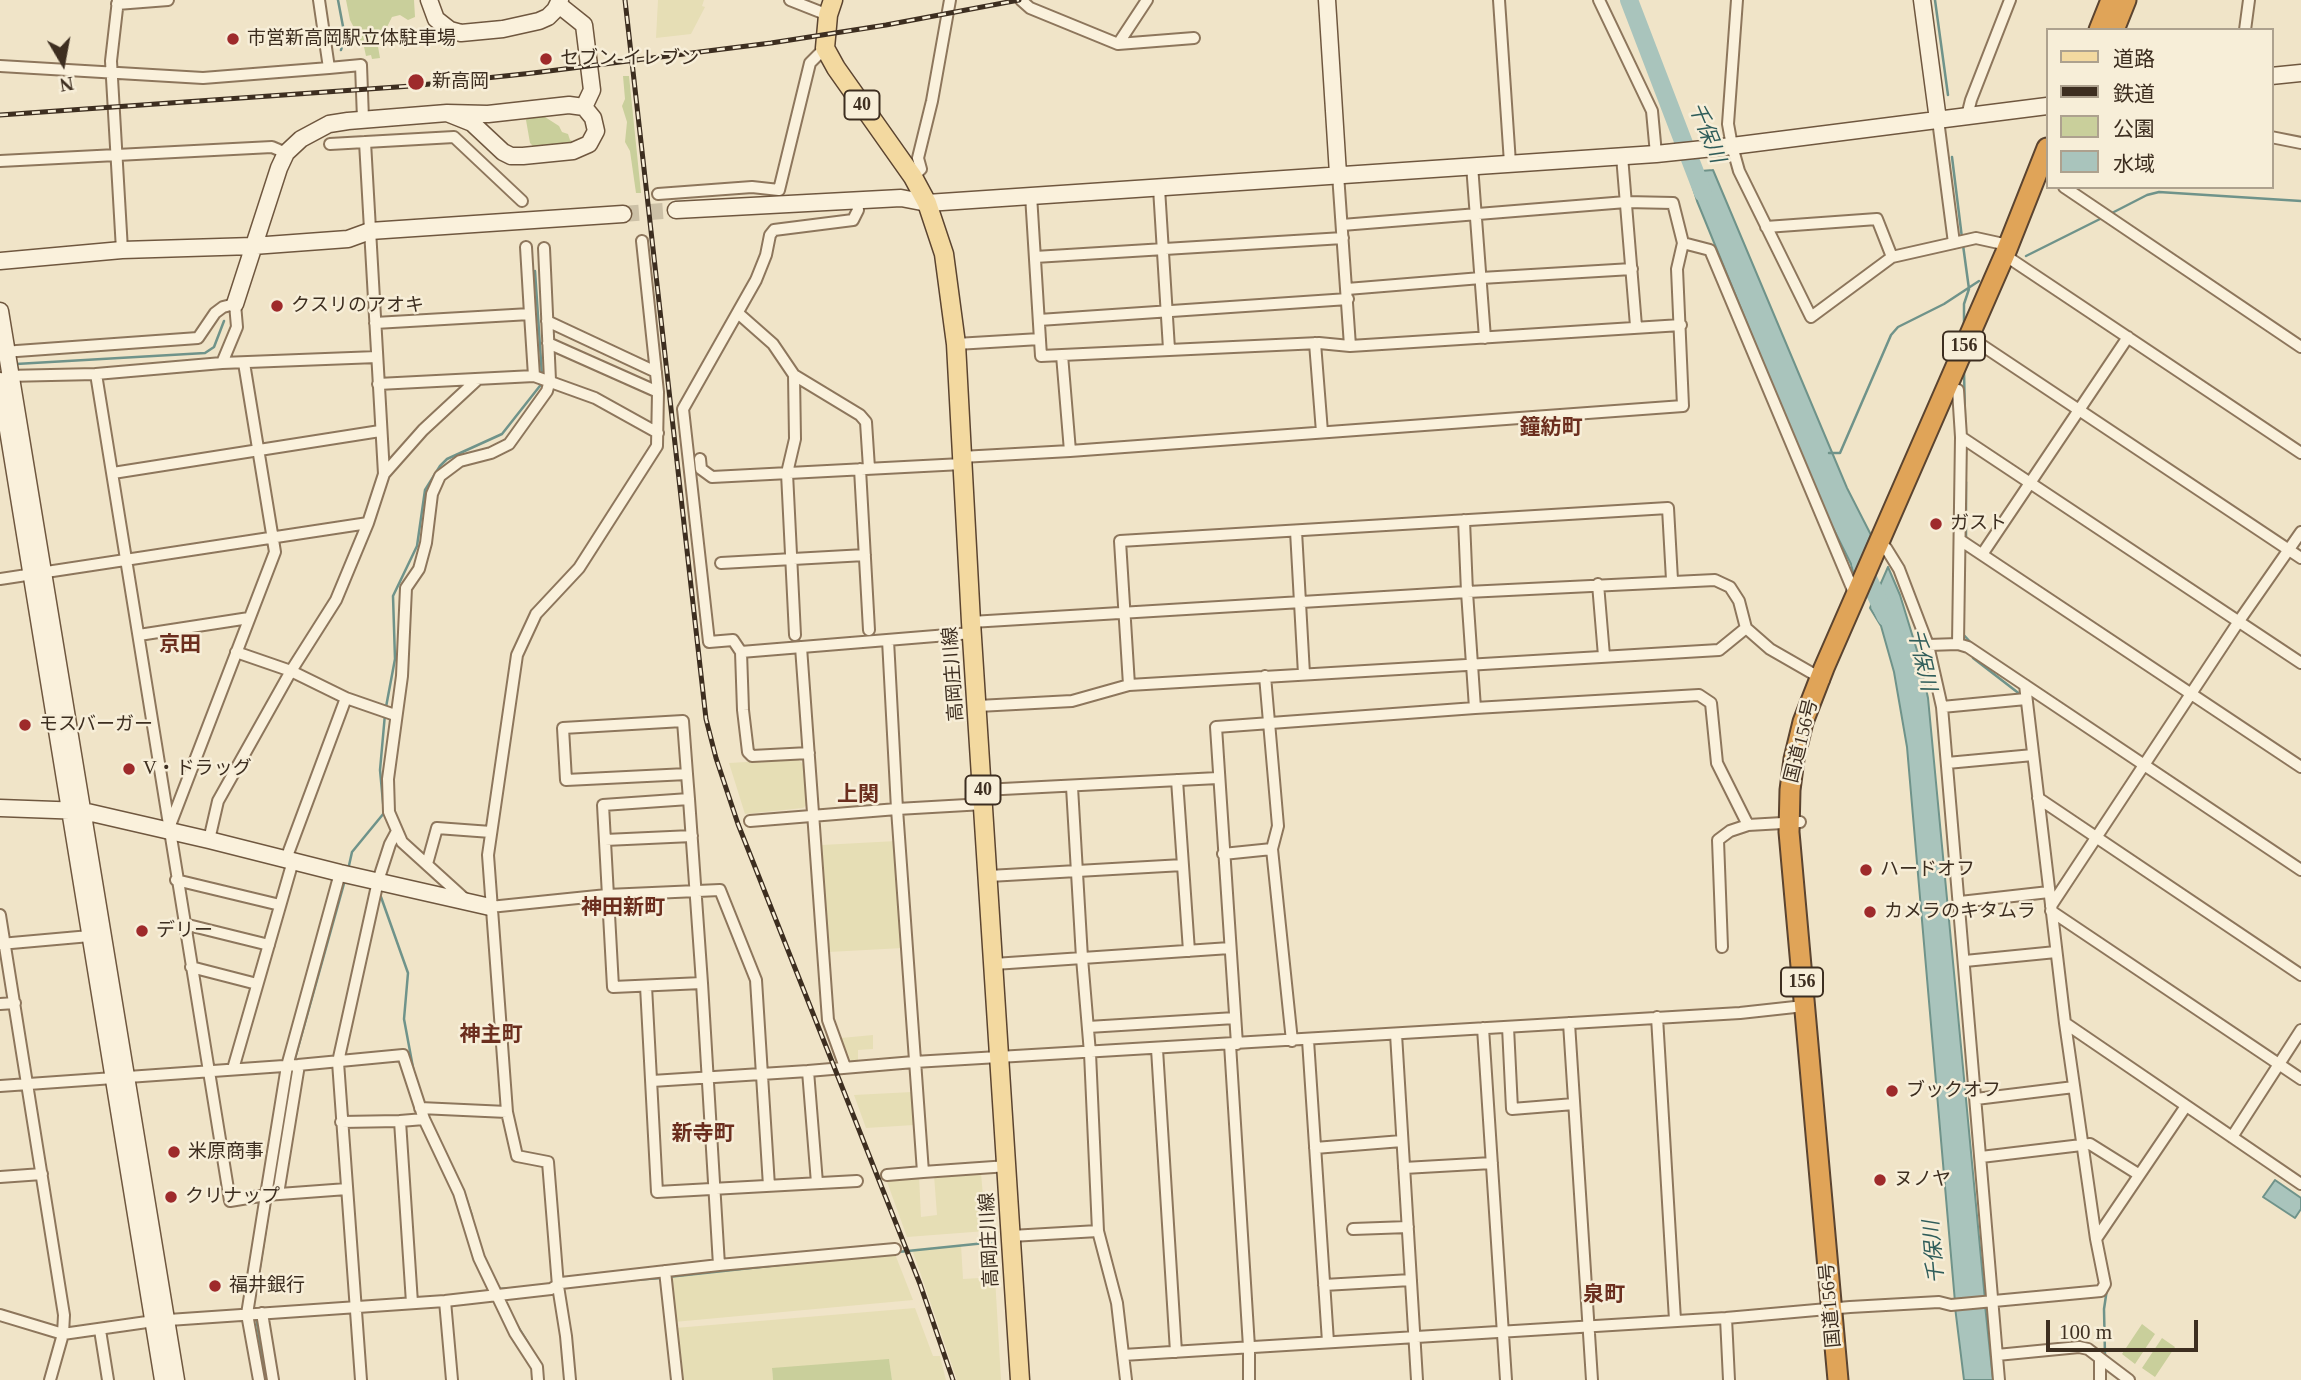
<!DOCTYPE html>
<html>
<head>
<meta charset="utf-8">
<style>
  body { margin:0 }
  #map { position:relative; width:2301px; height:1380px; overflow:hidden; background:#f0e4c8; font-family:"Times New Roman","Noto Sans JP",serif }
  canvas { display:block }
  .legend { position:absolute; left:2046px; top:28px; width:228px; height:161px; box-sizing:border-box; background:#f7eed8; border:2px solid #ada18e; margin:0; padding:9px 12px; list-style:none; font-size:21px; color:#3d2e20 }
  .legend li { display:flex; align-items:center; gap:14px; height:35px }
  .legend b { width:35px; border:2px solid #ada18e }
  .north { position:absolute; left:28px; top:28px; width:70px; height:70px; -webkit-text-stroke:5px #f7eed8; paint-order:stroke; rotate:170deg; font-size:19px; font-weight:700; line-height:28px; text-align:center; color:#3d2e20 }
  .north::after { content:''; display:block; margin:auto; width:24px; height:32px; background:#3d2e20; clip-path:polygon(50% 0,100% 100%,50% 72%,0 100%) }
  .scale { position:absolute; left:2046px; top:1320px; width:152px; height:32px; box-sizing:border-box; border:4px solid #3d2e20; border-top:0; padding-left:9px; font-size:21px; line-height:24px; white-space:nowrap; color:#3d2e20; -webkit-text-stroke:5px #f7eed8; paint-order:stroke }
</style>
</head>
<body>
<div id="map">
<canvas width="2301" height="1380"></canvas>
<ul class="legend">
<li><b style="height:9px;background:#f3d9a0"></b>道路</li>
<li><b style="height:9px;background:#3d2e20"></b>鉄道</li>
<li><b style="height:19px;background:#c9cf9b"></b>公園</li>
<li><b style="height:19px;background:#a9c4bc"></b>水域</li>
</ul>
<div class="north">N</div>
<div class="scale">100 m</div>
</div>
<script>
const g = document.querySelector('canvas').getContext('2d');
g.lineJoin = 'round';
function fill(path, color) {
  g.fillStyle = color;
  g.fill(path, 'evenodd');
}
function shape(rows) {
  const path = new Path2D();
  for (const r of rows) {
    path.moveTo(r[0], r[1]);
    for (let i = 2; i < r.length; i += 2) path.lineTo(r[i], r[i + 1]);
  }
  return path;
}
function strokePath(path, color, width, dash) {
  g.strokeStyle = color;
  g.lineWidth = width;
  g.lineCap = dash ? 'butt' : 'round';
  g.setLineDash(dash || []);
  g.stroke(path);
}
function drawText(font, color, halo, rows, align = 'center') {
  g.font = font + ' "Times New Roman","Noto Sans JP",serif';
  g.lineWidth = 5;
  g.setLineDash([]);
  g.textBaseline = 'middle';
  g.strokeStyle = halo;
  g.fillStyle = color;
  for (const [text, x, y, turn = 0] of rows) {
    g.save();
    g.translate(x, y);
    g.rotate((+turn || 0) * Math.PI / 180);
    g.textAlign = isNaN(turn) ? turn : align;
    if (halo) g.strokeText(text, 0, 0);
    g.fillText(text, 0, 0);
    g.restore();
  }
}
const farmland = shape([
  [658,0,704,0,702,6,705,7,691,34,656,38],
  [798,759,804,765,809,803,803,808,745,814,729,763],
  [897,841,903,948,828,952,822,845],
  [873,1035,873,1049,858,1050,858,1060,851,1061,841,1038],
  [912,1092,914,1125,866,1128,854,1095],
  [981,1173,986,1231,907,1237,886,1179,919,1176,921,1217,937,1215,934,1175],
  [961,1245,963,1279,995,1277,1001,1380,957,1380,912,1249],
  [895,1254,913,1300,674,1322,669,1277,741,1268],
  [915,1308,933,1356,940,1356,946,1380,892,1380,889,1360,772,1369,773,1380,680,1380,675,1328]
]);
const green = shape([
  [346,0,414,0,415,17,408,20,400,15,392,17,387,27,376,35,380,58,372,59,371,55,366,56,364,47,350,20],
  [623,76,629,76,641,193,636,193,630,151,625,142,627,122,622,106,625,99],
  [531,113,545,117,559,126,562,132,568,134,570,140,580,144,536,149,530,143,526,120],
  [2142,1324,2155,1334,2135,1364,2122,1354],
  [2162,1338,2175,1347,2155,1377,2142,1368],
  [889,1359,892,1380,773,1380,772,1368]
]);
const water = shape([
  [1713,170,1847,488,1871,535,1854,576,1851,564,1820,502,1697,201,1688,172,1713,170],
  [1888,567,1900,595,1919,657,1928,698,1985,1300,1955,1302,1907,747,1894,672,1881,626,1870,608,1888,567],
  [2275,1180,2301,1198,2301,1209,2295,1218,2263,1197,2275,1180],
  [1985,1305,1993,1380,1964,1380,1955,1307,1985,1305]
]);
const stream = shape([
  [338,0,345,37,341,50],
  [1935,0,1948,95],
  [1952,157,1962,238],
  [2110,214,2147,195,2159,192,2301,201],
  [1963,245,1969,289,1964,304,1964,324],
  [2026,256,2104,217],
  [535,271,542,376],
  [16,364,205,353,214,347,224,321],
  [1964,370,1965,419],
  [1829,453,1840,453,1891,335,1898,327,1944,304,1979,281],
  [1966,482,1966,538],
  [1964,566,1965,548],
  [1961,632,1973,645],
  [1973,655,1973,658,2021,695],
  [386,707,395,659,393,596,417,546,425,490,440,466,447,459,502,434,543,382],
  [348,870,352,852,384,813,380,770,385,714],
  [381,897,408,973,404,1019,414,1073],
  [294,1062,345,880],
  [463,1189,472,1216],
  [272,1190,292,1069],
  [898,1252,995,1242],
  [259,1273,271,1196],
  [668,1277,797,1263],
  [633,1280,662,1278],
  [498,1289,515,1288],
  [256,1317,266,1380],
  [515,1322,528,1343],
  [2105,1356,2104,1309,2107,1289]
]);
const river = shape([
  [1629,0,1703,193],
  [1861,563,1886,617]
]);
const secondaryTunnel = shape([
  [623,214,676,210]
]);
const street = shape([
  [118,0,111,61,122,250],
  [790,0,828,15],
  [1021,0,1030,8,1118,44,1194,38],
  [1499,0,1510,163],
  [1599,0,1652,111,1656,154],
  [1737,0,1728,124,1732,146,1739,171,1811,317,1892,257,1976,238,2008,245],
  [117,4,168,0],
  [2245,30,2249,0],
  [1118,44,1147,0],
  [0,66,203,78,329,68,319,0],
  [329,68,361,65,363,119],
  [1967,116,1971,100,2010,0],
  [1938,120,1954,243],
  [2271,137,2301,143],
  [365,142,384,474],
  [330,144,454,137,522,201],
  [1622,156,1636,326],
  [0,161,272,147,286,153],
  [1472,165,1485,338],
  [1338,174,1350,346],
  [913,177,921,169,918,158,932,101,950,0],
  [2064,187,2301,347],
  [1159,188,1169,349],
  [658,194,752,187,779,190,810,63,825,48],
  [1031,195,1041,356,1062,355,1070,451],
  [857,201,858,210,853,220,774,230,770,235,766,255,756,280,683,409,709,642,733,640,741,652,972,633],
  [1766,227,1877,219,1892,257],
  [1683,243,1710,250,1855,595],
  [526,247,530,314],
  [1035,257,1343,238],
  [2012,260,2301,453],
  [1347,289,1481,278,1632,269],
  [739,314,773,344,794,375,860,415,866,422,869,468],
  [1039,320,1348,299],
  [547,321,656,372],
  [375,323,530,314,534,376],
  [1977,342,2301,558],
  [548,343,658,392],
  [1315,343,1322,432],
  [956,344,1040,339],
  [3,352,198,338,215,313,223,307,235,304,237,327,222,363],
  [1062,355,1319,343,1350,346,1681,325],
  [96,374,230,1201,266,1195,347,1189],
  [794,375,795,439,787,473,795,635],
  [6,376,96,374,222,363,377,357],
  [378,384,534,376,595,398,658,433],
  [1958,390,1961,437,1958,644],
  [1961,437,2301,663],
  [961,457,1070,451,1683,406,1677,269,1683,243,1673,203,1626,202,1342,225],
  [700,459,701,469,712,477,962,464],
  [860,469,869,630],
  [113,473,380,431],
  [1464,520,1467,592,1475,708],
  [1296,531,1304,674],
  [1960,540,2301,767],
  [1886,548,1899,569,1928,645,1942,707,1999,1380],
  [1983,553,2128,337],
  [721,563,865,555],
  [0,579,368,523],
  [1598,584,1604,656],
  [971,622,1467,592,1715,580,1730,587,1739,601,1746,628,1770,649,1824,680],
  [139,635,249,618],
  [888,640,897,809,923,1172,1008,1166],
  [1928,645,1958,644,1968,647,2301,870],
  [801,647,828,1020,845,1067],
  [236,652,291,671,346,698,395,715],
  [741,652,743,710,748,752,752,756,809,753],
  [1265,676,1278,826,1272,849,1292,1041],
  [1129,685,1120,541,1668,508,1672,580],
  [2025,685,2065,1023,2096,1239],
  [978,706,1072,701,1129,685,1719,650,1746,628],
  [1942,707,2026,699],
  [1947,763,2033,755],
  [687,774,566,780,563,728,683,721,687,774,689,799,702,983,719,1265],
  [1177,780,1189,951],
  [1072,787,1082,958,1090,1053,1098,1231,1117,1303,1126,1380],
  [983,790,1218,778],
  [2038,798,2301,975],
  [689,799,603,805,613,987,702,983],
  [750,821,897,809,984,804],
  [169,828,275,552,244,363],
  [209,840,218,801,291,671,336,600,368,523,384,474,423,430,478,379],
  [605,840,692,836],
  [1223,854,1272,849],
  [286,859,346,698],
  [427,864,437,828,491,832],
  [989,876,1183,865],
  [176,880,280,905],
  [467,901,402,842,389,812,388,779,402,676,406,588,419,569,426,543,432,494,440,476,460,461,491,453,509,444,547,391,550,380,544,248],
  [1960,902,2049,892],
  [2051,906,2239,621,2301,532],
  [490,907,607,895,720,890,756,980,769,1186],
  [2051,911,2301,1079],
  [0,915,64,1315,63,1334,50,1380],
  [184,924,269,945],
  [0,944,90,936],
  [1722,947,1718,840,1730,831,1748,825,1800,822],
  [1965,961,2056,952],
  [994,964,1230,948],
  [191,967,257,984],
  [646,986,657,1192,857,1181],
  [0,1004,15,1003],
  [1657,1017,1675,1320],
  [1569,1023,1592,1380],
  [2065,1023,2301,1184],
  [1088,1027,1235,1018],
  [1508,1027,1512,1109,1574,1104],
  [1483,1028,1506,1380],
  [1396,1034,1417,1380],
  [1308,1040,1328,1342],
  [1230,1044,1249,1347,1249,1380],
  [1237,1044,1216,727,1475,708,1699,695,1711,703,1717,763,1748,825],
  [1157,1049,1176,1352],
  [233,1069,293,861],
  [808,1071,914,1062,1740,1013,1804,1006],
  [652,1081,808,1071,817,1183],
  [0,1086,298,1065,403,1055,424,1119,459,1193,479,1258,515,1333,537,1367,538,1380],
  [1976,1099,2074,1087],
  [420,1108,507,1112],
  [341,1122,400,1121],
  [2232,1137,2301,1030],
  [1315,1148,1402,1141],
  [1981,1157,2090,1144,2138,1174],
  [1404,1168,1492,1163],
  [887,1175,923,1172],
  [0,1177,42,1174],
  [278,1194,299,1065],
  [1353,1229,1408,1227],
  [1011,1236,1098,1231],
  [665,1271,677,1380],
  [1324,1285,1411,1280],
  [445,1301,452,1380],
  [412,1303,400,1121,424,1119],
  [262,1313,273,1380],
  [0,1315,63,1334,154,1321,445,1301,551,1289,561,1283,719,1265,895,1249],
  [1726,1318,1729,1380],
  [100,1330,108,1380],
  [1123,1355,1726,1318,1850,1307,1939,1302,1951,1305,2101,1291,2105,1284,2096,1239,2186,1106],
  [1997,1355,2079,1347,2088,1349,2129,1380],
  [2100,1359,2100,1380],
  [259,1380,247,1314,266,1195,287,1066,340,873],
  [361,1380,338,1062,378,881,390,844,397,831],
  [570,1380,566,1336,558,1286,548,1162,517,1156,507,1112,488,855,517,655,536,614,579,568,657,446,658,392,642,241]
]);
const secondary = shape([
  [429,0,436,19,450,30,461,33,503,29,539,21,548,17,555,10,560,0],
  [1327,0,1338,174],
  [1922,0,1938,120],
  [559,5,584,25,592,90,584,107],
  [2271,76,2301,73],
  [569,105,584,107,593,118,596,131,589,144,573,151,523,156,511,156,503,152,472,123,447,113,488,114,569,105],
  [676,210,901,198,927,203,1656,154,1732,146,2047,106],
  [0,261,122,250,253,246,348,239,370,231,623,214],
  [235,304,279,168,286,153,301,139,329,124,348,121,447,113],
  [0,311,176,1380],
  [0,381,163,1380],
  [0,808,83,811,209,840,340,873,490,907]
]);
const primary = shape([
  [833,0,828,15,825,48,836,68,913,177,927,203,944,254,956,344,971,622,1020,1380]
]);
const highway = shape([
  [2099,30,2111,0],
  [2114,30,2126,0],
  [1838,1380,1789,832,1790,790,1794,759,1803,722,1824,668,2005,254,2047,148]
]);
const rail = shape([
  [625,0,706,719,716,758,738,824,920,1284,953,1380],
  [0,115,411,86,533,73,771,43,886,25,1019,0]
]);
const markers = [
  [233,39,7,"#9e2a2b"],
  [546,59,7,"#9e2a2b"],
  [416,82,9,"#9e2a2b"],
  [277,306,7,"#9e2a2b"],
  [1936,524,7,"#9e2a2b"],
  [25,725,7,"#9e2a2b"],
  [129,769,7,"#9e2a2b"],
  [1866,870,7,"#9e2a2b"],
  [1870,912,7,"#9e2a2b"],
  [142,931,7,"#9e2a2b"],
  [1892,1091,7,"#9e2a2b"],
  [174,1152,7,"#9e2a2b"],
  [1880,1180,7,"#9e2a2b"],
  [171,1197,7,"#9e2a2b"],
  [215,1286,7,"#9e2a2b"]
];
const shields = [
  [862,105,35],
  [1964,346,42],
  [983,790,35],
  [1802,982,42]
];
const shieldNames = [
  ["40",862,105],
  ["156",1964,346],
  ["40",983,790],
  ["156",1802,982]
];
const poiNames = [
  ["市営新高岡駅立体駐車場",247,39],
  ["セブン-イレブン",560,59],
  ["新高岡",432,82],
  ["クスリのアオキ",291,306],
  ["ガスト",1950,524],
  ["モスバーガー",39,725],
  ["V・ドラッグ",143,769],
  ["ハードオフ",1880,870],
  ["カメラのキタムラ",1884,912],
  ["デリー",156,931],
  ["ブックオフ",1906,1091],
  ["米原商事",188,1152],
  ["ヌノヤ",1894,1180],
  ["クリナップ",185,1197],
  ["福井銀行",229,1286]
];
const streetNames = [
  ["高岡庄川線",954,674,-94],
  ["国道156号",1802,741,-76],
  ["高岡庄川線",990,1240,-93],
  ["国道156号",1831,1305,-95]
];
const waterNames = [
  ["千保川",1706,133,68],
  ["千保川",1921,660,77],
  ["千保川",1935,1252,-95]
];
const neighbourhoodNames = [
  ["鐘紡町",1551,429],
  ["京田",180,646],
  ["上関",858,796],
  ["神田新町",623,909],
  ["神主町",491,1036],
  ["新寺町",703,1135],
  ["泉町",1604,1296]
];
fill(farmland, '#e6deb5');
fill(green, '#c9cf9b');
fill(water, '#a9c4bc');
strokePath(water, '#6f938a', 2);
strokePath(stream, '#6f938a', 2.5);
strokePath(river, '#a9c4bc', 18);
strokePath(secondaryTunnel, '#ccc0a6', 16, [16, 8]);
strokePath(street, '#8d765c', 14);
strokePath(secondary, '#6f573f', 19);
strokePath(primary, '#5b4430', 21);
strokePath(highway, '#5b4430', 23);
strokePath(street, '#faf1dc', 10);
strokePath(secondary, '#faf1dc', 16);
strokePath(primary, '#f3d9a0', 18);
strokePath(highway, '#e0a458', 19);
strokePath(rail, '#3d2e20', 5);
strokePath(rail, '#f7eed8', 2.5, [8]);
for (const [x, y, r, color] of markers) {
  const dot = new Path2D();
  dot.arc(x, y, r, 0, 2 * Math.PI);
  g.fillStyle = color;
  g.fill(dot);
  strokePath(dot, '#f7eed8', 2.5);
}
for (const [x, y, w] of shields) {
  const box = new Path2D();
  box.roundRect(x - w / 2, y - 14.5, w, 29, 5);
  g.fillStyle = '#f7eed8';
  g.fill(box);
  strokePath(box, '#3d2e20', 2);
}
drawText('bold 18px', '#3d2e20', null, shieldNames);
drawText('19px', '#3d2e20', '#f7eed8', poiNames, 'left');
drawText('19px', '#3d2e20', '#f7eed8', streetNames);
drawText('italic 21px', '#2f5d5a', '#f7eed8', waterNames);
drawText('bold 21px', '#6b2e1e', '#f7eed8', neighbourhoodNames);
</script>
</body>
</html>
